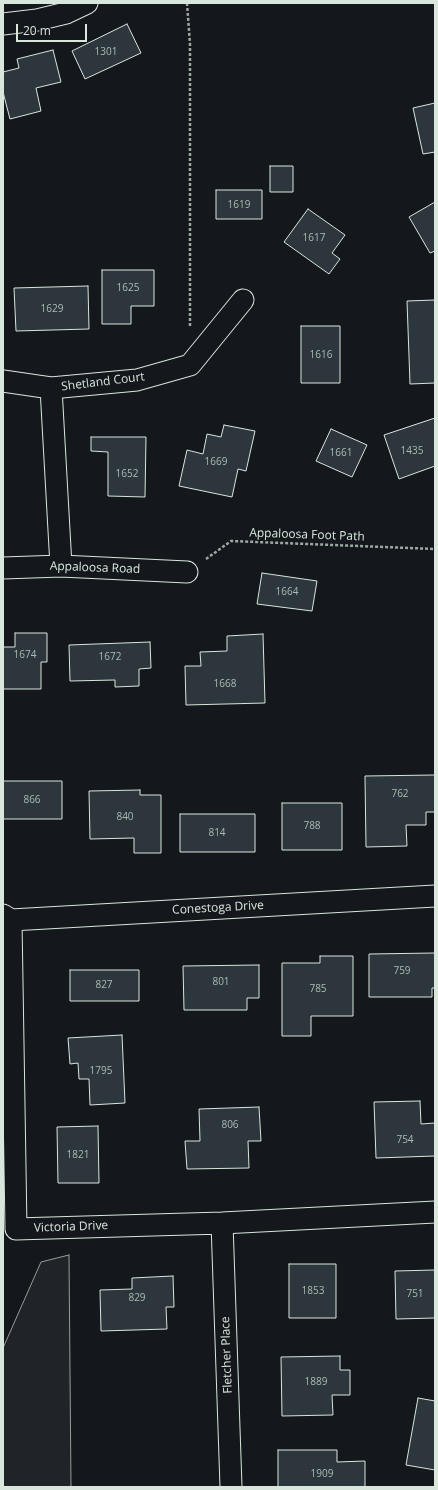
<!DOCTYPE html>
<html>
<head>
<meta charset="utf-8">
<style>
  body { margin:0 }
  #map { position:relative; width:438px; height:1490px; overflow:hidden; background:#14181c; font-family:"Open Sans",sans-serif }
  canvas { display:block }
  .frame { position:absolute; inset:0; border:4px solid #d8e6dc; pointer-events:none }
  .scale { position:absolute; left:16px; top:24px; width:71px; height:18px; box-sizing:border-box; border:2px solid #d8e6dc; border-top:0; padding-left:5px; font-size:12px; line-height:14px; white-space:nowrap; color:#d8e6dc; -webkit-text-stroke:3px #14181c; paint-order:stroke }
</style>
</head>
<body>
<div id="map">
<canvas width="438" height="1490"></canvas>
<div class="frame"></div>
<div class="scale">20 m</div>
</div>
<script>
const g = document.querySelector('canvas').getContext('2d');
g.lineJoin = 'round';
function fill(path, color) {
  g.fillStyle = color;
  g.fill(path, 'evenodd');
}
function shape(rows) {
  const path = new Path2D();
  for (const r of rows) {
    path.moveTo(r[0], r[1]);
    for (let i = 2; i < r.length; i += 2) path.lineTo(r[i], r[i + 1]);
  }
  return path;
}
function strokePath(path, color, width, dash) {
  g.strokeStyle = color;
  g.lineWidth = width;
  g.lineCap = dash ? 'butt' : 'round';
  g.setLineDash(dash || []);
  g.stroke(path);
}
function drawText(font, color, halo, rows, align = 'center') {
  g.font = font + ' "Open Sans",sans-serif';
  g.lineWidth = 3;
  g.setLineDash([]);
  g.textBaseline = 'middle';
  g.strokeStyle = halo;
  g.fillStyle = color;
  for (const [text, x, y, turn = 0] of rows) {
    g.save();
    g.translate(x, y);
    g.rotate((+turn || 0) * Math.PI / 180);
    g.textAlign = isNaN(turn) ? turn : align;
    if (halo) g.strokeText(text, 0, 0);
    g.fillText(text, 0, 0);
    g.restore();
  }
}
const green = shape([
  [69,1255,71,1487,3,1487,3,1348,41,1262,69,1255]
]);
const building = shape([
  [127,24,141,53,85,79,72,51,127,24],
  [53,50,61,82,36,88,41,111,10,119,3,92,3,72,19,68,17,59,53,50],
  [435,103,435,152,423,154,413,108,435,103],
  [270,166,293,166,293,192,270,192,270,166],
  [216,190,262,190,262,219,216,219,216,190],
  [435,202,435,251,430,253,409,217,435,202],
  [308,209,345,235,332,253,340,259,329,274,284,242,308,209],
  [102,270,154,270,154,306,131,306,131,324,102,324,102,270],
  [88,286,89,329,16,331,14,288,88,286],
  [435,300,435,383,410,384,407,301,435,300],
  [301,326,340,326,340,383,301,383,301,326],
  [435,418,435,466,399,479,384,435,435,418],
  [224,425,255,431,246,471,238,469,232,497,179,486,187,450,203,454,207,434,221,437,224,425],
  [331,429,367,445,352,477,316,461,331,429],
  [91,437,146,437,145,497,108,496,108,452,91,451,91,437],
  [262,573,317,581,312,611,257,604,262,573],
  [15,633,47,633,47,662,41,662,41,689,3,689,3,647,15,647,15,633],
  [263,634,265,703,186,705,185,666,201,666,200,652,227,651,227,636,263,634],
  [150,642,151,668,139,669,139,686,115,687,115,680,70,681,69,645,150,642],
  [435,775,435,812,426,812,426,825,406,825,407,846,366,847,365,776,435,775],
  [3,781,62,781,62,819,3,819,3,781],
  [140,790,140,795,161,795,161,853,134,853,134,838,90,839,89,791,140,790],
  [282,803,342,803,342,850,282,850,282,803],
  [180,814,255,814,255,852,180,852,180,814],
  [435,953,435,988,432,988,432,997,369,997,369,954,435,953],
  [320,956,353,956,353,1016,311,1016,311,1036,282,1036,282,963,320,963,320,956],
  [259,965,259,998,247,998,247,1010,184,1010,183,966,259,965],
  [70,970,139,970,139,1001,70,1001,70,970],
  [122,1035,125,1103,90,1105,89,1079,79,1079,78,1063,70,1064,68,1038,122,1035],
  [420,1101,421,1124,435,1123,435,1156,376,1158,374,1102,420,1101],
  [259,1107,261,1141,248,1141,249,1168,187,1169,185,1141,200,1141,199,1109,259,1107],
  [98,1126,99,1183,58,1183,57,1127,98,1126],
  [289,1264,336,1264,336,1318,289,1318,289,1264],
  [435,1270,435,1318,396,1319,395,1271,435,1270],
  [173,1276,174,1307,166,1307,167,1329,101,1331,100,1290,132,1289,132,1278,173,1276],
  [340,1356,340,1370,350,1370,350,1395,332,1395,333,1415,282,1416,281,1357,340,1356],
  [418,1398,435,1401,435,1470,406,1465,418,1398],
  [278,1450,337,1450,337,1462,365,1461,365,1487,278,1487,278,1450]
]);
const path = shape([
  [187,3,190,44,190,328],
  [206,559,231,541,435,549]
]);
const street = shape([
  [3,24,37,20,66,13,87,3],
  [3,381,51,388,137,380,190,365,243,300],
  [51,388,61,566],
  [3,568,61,566,187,572],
  [3,915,11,920,435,896],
  [11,920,16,1229,222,1223,435,1212],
  [222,1223,231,1487]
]);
const numberNames = [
  ["1301",106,52],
  ["1619",239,205],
  ["1617",314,238],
  ["1625",128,288],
  ["1629",52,309],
  ["1616",321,355],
  ["1435",412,451],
  ["1661",341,453],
  ["1669",216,462],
  ["1652",127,474],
  ["1664",287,592],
  ["1674",25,655],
  ["1672",110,657],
  ["1668",225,684],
  ["762",400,794],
  ["866",32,800],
  ["840",125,817],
  ["788",312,826],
  ["814",217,833],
  ["759",402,971],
  ["801",221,982],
  ["827",104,985],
  ["785",318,989],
  ["1795",101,1071],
  ["806",230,1125],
  ["754",405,1140],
  ["1821",78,1155],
  ["1853",313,1291],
  ["751",415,1294],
  ["829",137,1298],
  ["1889",316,1382],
  ["1909",322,1474]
];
const streetNames = [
  ["Shetland Court",103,382,-7],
  ["Appaloosa Foot Path",307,535,2],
  ["Appaloosa Road",95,568,2],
  ["Conestoga Drive",218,908,-3],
  ["Victoria Drive",71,1227,-2],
  ["Fletcher Place",227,1355,-92]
];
fill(green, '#202428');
strokePath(green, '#939e99', 1);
fill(building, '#2c363c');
strokePath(building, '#d8e6dc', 1);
strokePath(street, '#d8e6dc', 23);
strokePath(path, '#9da8a2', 2.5, [3, 2]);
strokePath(street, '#14181c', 21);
drawText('10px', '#adbab4', null, numberNames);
drawText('12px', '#d8e6dc', '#14181c', streetNames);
</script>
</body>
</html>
